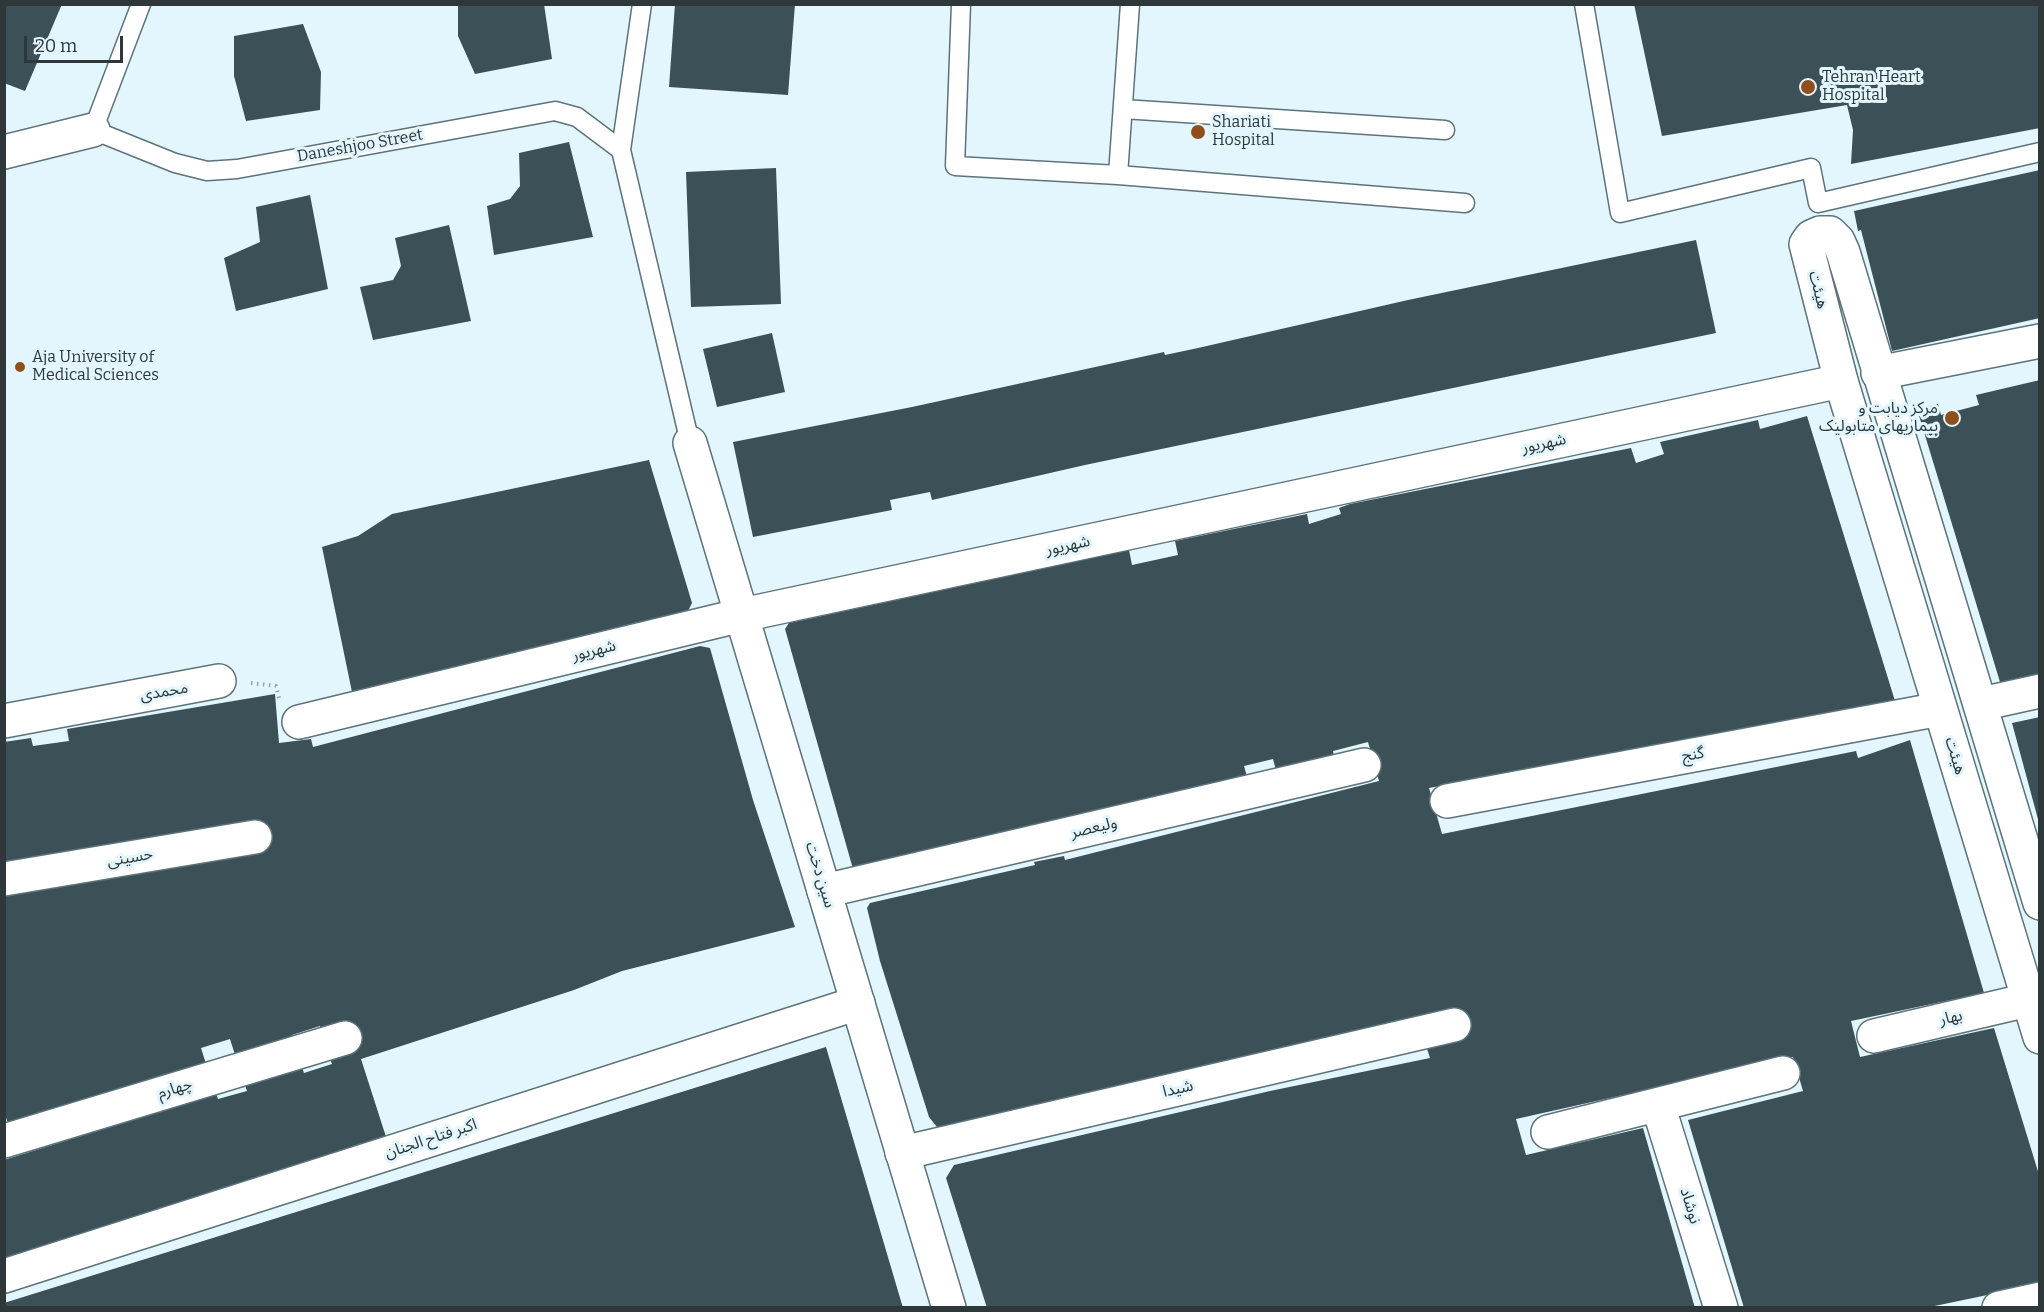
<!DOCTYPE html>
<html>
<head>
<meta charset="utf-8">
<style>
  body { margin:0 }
  #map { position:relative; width:2044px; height:1312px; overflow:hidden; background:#e3f6fd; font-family:Bitter,serif }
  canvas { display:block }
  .frame { position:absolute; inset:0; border:6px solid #2e383b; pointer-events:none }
  .scale { position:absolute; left:24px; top:36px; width:99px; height:27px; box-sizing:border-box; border:3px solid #2e383b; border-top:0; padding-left:8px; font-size:18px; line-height:21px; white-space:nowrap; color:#2e383b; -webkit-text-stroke:4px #e3f6fd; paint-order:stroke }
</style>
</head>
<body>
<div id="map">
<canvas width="2044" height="1312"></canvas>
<div class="frame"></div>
<div class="scale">20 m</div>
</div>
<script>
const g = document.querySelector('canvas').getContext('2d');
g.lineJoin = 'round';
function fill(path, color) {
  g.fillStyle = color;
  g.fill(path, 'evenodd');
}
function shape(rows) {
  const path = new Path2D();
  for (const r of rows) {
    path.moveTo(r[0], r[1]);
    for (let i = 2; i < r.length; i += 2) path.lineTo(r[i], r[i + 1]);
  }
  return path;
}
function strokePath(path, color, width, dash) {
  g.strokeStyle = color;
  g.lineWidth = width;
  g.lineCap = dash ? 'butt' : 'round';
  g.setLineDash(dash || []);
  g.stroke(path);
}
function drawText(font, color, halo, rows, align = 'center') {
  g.font = font + ' Bitter,"Noto Sans Arabic",serif';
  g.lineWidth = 6;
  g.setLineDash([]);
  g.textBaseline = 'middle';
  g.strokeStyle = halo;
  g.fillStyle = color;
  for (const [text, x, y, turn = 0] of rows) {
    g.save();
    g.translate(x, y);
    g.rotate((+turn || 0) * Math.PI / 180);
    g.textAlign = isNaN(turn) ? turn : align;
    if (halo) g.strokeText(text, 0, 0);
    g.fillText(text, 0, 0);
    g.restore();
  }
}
const building = shape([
  [4,4,62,4,25,91,4,83],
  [458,4,544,4,552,59,475,74,458,36],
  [675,4,795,4,788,95,669,87],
  [1634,4,2040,4,2040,128,1851,164,1853,130,1847,105,1662,136],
  [303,24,321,72,320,110,246,121,234,76,234,36],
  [569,142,593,237,494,255,487,206,510,199,520,186,519,153],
  [776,168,781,304,691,307,686,172],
  [2040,170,2040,318,1892,351,1861,230,1858,231,1854,211],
  [310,195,328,289,236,311,224,258,260,242,256,207],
  [449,225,471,321,373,340,360,287,393,280,401,266,395,238],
  [1696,240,1716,333,1085,465,932,500,930,492,890,500,892,510,753,537,733,442,912,407,1164,352,1165,355,1198,348,1408,300],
  [772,333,785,392,717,407,703,349],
  [2040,380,2040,675,2000,682,1917,409,1938,404,1941,415,1979,405,1976,395],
  [1807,416,1895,701,1429,788,1442,834,1856,751,1858,758,1910,740,1984,993,1851,1021,1860,1057,1994,1028,2040,1178,2040,1284,1925,1308,1744,1308,1688,1120,1803,1091,1793,1057,1516,1119,1526,1155,1643,1128,1695,1308,987,1308,946,1178,954,1165,1270,1091,1430,1058,1420,1027,937,1127,929,1117,880,961,867,908,870,903,1035,865,1034,862,1064,856,1065,860,1379,781,1368,742,1333,751,1335,761,1277,774,1273,759,1244,766,1248,780,855,876,785,629,789,623,1129,550,1132,565,1178,555,1175,541,1307,514,1309,524,1341,514,1339,508,1350,504,1631,448,1636,463,1664,454,1660,442,1758,420,1760,429],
  [649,460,692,603,688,611,433,679,352,692,322,547,358,536,392,514],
  [700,646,710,648,753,800,795,927,622,971,574,990,361,1059,387,1140,4,1260,4,1160,216,1094,218,1099,247,1091,245,1085,302,1067,304,1073,332,1064,330,1059,358,1050,349,1022,321,1031,320,1026,292,1035,293,1040,236,1058,230,1039,201,1048,207,1067,10,1129,4,1112,4,896,263,853,259,822,4,864,4,742,31,738,33,746,69,741,67,729,275,694,279,743,311,739,313,747],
  [2040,717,2040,823,2039,823,2012,723],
  [826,1047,903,1308,4,1308,4,1303]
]);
const path = shape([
  [251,683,276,686,279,698]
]);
const service = shape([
  [141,4,93,130,175,163,207,171,237,169,555,111,577,117,621,150],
  [642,4,621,150,690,443],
  [961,4,955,166,1118,175],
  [1130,4,1118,175,1465,203],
  [1584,4,1620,213,1811,168,1818,203,2040,152],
  [1123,109,1445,130]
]);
const minor = shape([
  [4,152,93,130],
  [1878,373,2040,341],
  [1981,704,2040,691],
  [4,721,219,681],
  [299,722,742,615,1841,381],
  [1447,801,1940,709],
  [4,879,255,837],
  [824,891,1364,765],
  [1874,1036,2028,1000],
  [1658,1105,1721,1308],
  [1548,1132,1783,1073],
  [4,1141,345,1038],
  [902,1153,1454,1025],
  [4,1276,858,1003],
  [1999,1308,2040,1299]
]);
const tertiary = shape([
  [690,443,949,1308],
  [2040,903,1843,252,1838,241,1830,233,1820,233,1811,237,1806,244,1841,381,2040,1037]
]);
const markers = [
  [1808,87,8,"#914e1d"],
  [1198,132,8,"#914e1d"],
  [20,367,6,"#914e1d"],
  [1952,418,8,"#914e1d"]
];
const poiNames = [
  ["Tehran Heart",1822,78],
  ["Hospital",1822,96],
  ["Shariati",1212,123],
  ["Hospital",1212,141],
  ["Aja University of",32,358],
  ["Medical Sciences",32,376],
  ["مرکز دیابت و",1938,409,"right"],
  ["بیماریهای متابولیک",1938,427,"right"]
];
const streetNames = [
  ["Daneshjoo Street",360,146,-10],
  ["هیئت",1818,290,76],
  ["شهریور",1544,444,-12],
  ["شهریور",1068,546,-12],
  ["شهریور",594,651,-14],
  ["محمدی",164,692,-10],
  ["گنج",1693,755,-10],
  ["هیئت",1955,756,73],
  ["ولیعصر",1094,828,-13],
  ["حسینی",130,858,-10],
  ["سین دخت",820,875,73],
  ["بهار",1951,1018,-13],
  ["چهارم",175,1089,-17],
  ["شیدا",1178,1089,-13],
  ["اکبر فتاح الجنان",431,1139,-18],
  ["نوشاد",1690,1206,73]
];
fill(building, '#3b5057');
strokePath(service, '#5d737a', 21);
strokePath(minor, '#5d737a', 36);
strokePath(tertiary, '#5d737a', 36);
strokePath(path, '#96a5aa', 4, [1.5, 4.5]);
strokePath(service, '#fff', 18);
strokePath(minor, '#fff', 33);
strokePath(tertiary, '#fff', 33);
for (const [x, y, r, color] of markers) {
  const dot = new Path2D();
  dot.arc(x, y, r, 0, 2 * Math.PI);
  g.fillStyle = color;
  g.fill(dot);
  strokePath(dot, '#e3f6fd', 2);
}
drawText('16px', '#2e383b', '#e3f6fd', poiNames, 'left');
drawText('16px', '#2e383b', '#e3f6fd', streetNames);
</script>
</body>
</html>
